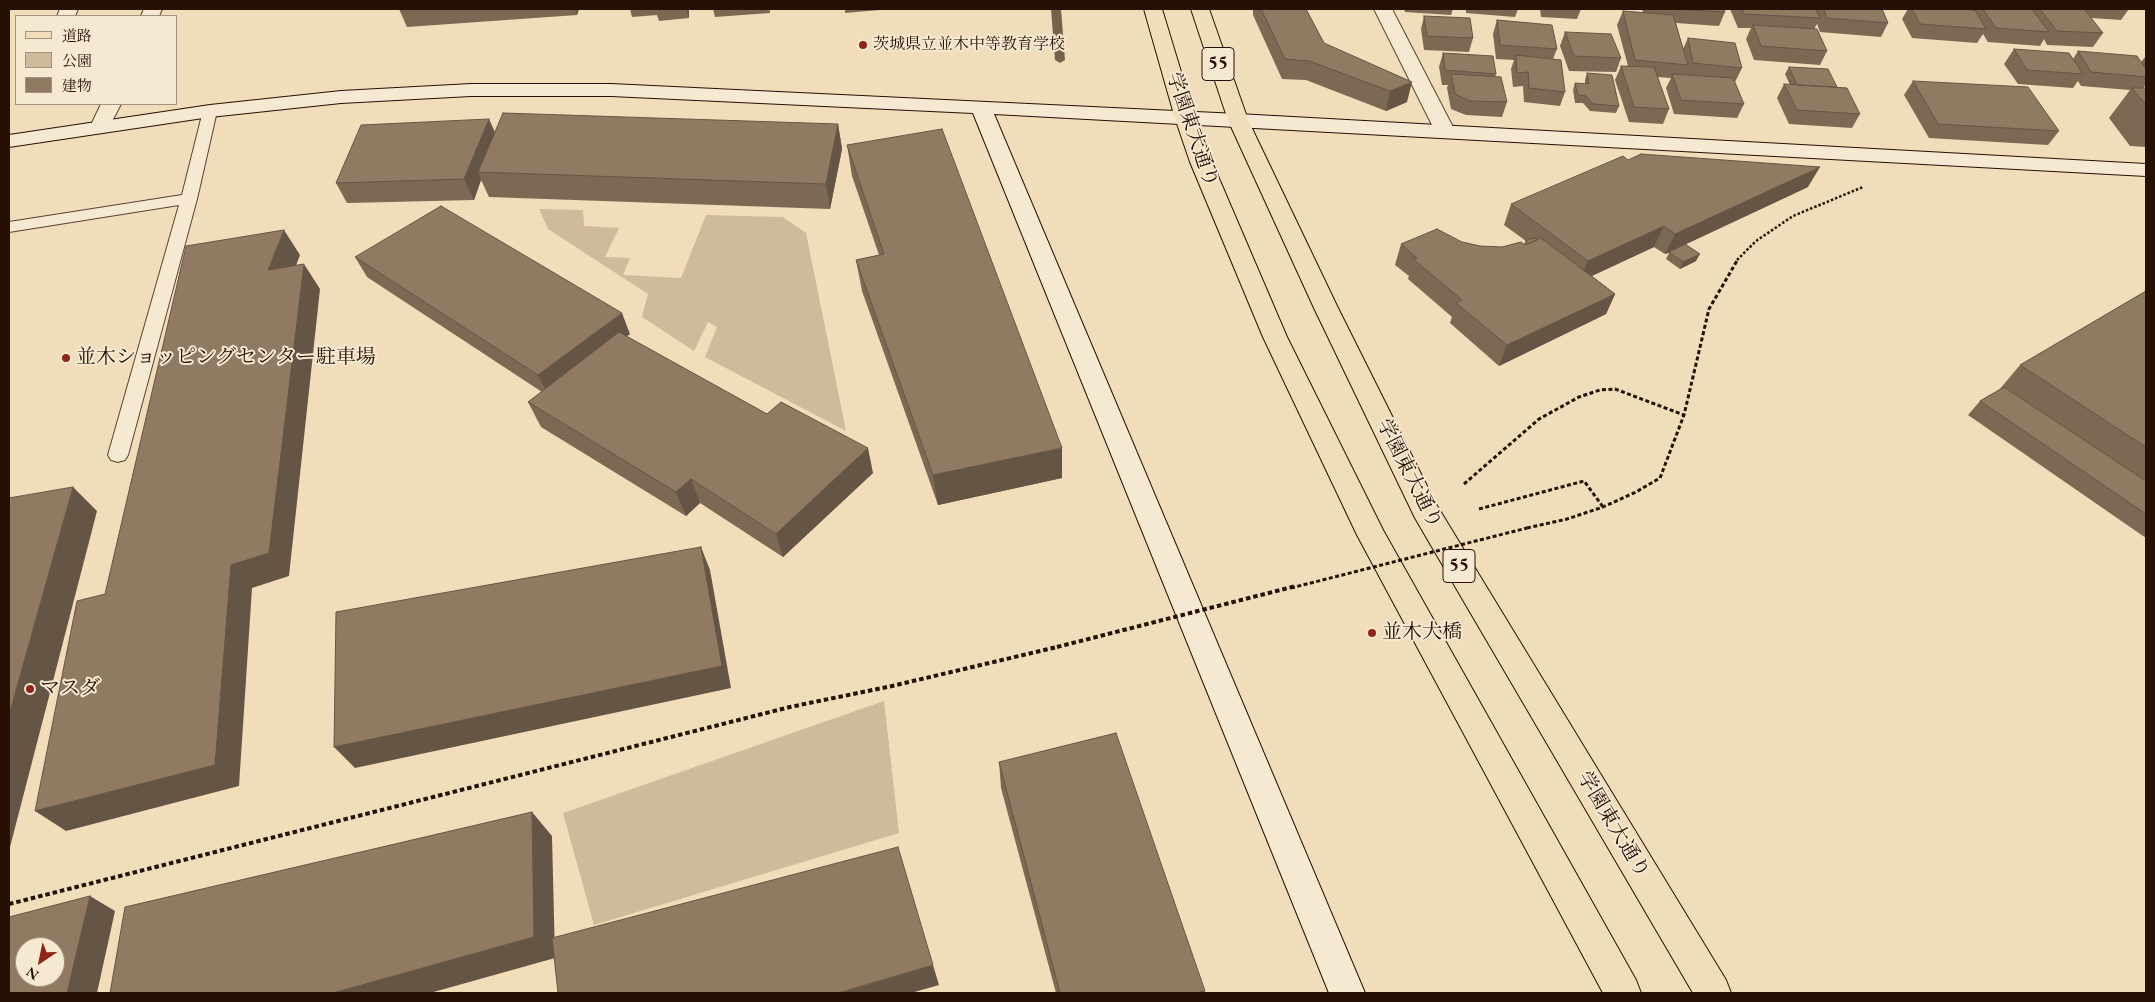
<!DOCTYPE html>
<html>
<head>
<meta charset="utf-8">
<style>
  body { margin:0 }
  #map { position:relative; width:2155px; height:1002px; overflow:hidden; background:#f1ddba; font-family:"EB Garamond","Noto Serif JP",serif }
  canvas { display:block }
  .frame { position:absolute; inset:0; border:10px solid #270f03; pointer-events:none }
  .legend { position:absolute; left:15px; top:15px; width:162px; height:90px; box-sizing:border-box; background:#f6e9d2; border:1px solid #a3927f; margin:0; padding:6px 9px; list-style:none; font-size:15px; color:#270f03 }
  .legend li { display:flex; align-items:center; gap:10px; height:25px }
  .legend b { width:25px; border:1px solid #a3927f }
  .north { position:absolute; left:15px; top:937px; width:50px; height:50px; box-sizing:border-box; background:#f6e9d2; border:1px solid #a3927f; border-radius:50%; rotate:214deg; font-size:14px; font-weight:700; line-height:20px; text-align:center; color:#270f03 }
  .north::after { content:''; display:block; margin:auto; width:18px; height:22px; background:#8f2418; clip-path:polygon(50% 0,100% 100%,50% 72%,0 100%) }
</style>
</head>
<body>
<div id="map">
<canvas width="2155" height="1002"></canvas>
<div class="frame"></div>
<ul class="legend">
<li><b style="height:6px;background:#f1ddba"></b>道路</li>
<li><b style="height:14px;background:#cfba9b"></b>公園</li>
<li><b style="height:14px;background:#907a62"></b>建物</li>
</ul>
<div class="north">N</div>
</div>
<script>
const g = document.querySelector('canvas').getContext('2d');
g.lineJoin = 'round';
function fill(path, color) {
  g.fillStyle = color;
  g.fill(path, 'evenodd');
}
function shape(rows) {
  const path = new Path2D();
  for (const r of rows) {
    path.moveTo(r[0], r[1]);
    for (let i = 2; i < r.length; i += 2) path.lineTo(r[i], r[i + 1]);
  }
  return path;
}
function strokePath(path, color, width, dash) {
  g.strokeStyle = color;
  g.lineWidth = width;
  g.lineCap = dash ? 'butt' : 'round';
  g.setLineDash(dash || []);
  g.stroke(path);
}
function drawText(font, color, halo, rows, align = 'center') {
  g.font = font + ' "EB Garamond","Noto Serif JP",serif';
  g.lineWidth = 4;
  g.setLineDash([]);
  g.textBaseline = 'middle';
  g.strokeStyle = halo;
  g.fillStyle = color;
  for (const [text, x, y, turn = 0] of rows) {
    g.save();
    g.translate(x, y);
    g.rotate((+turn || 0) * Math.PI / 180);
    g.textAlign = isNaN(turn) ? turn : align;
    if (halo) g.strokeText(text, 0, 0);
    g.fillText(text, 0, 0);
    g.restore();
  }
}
const green = shape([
  [539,209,583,210,584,226,619,228,605,257,630,258,623,275,681,278,706,215,783,217,806,233,846,431,705,357,717,327,708,322,694,351,642,317,648,294,548,229],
  [884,701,899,833,594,925,563,813]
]);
const stream = shape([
  [1051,9,1061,9,1065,60,1060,63,1055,60,1051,9]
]);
const pathFar2 = shape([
  [1737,260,1756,241,1793,216,1863,187]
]);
const pathFar1 = shape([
  [1464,484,1539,419,1579,397,1600,390,1615,389,1684,415],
  [1479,509,1584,481,1603,507],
  [1527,528,1567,519,1603,507,1636,492,1660,478,1684,415,1709,309,1738,259]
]);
const path = shape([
  [9,904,790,707,892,686,1057,647]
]);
const lane = shape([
  [210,107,215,108,217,111,197,199,128,455,125,460,118,462,111,460,108,455,179,205,9,232,9,222,182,195,203,111,205,108,210,107]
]);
const street = shape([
  [60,9,78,9,75,16,57,16,60,9],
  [144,9,162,9,159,16,141,16,144,9],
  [1374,9,1392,9,1455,131,1452,135,1445,137,1438,135,1435,131,1374,9],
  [101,104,121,104,107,131,100,133,93,131,90,127,101,104]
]);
const secondary = shape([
  [471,84,611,84,1238,114,2146,164,2146,176,994,114,1365,993,1329,993,973,113,611,96,471,96,341,103,210,117,9,147,9,135,210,105,341,91,471,84]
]);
const primary = shape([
  [1144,9,1162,9,1195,118,1212,162,1287,337,1383,530,1636,980,1641,993,1603,993,1357,535,1263,337,1190,162,1175,118,1144,9],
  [1191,9,1209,9,1248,120,1338,308,1436,504,1726,980,1731,993,1693,993,1415,518,1314,308,1228,120,1191,9]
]);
const pathBridgeFar1 = shape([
  [1291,588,1527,528]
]);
const pathBridge = shape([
  [1057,647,1296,586]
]);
const wall = shape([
  [399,9,579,9,577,15,407,27],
  [630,9,689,9,689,18,659,21,657,15,632,17],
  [713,9,770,9,770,13,715,17],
  [845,9,892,9,845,13],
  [1253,9,1306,9,1324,43,1407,102,1386,111,1306,80,1282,79,1253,15],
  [1404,9,1453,9,1451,15,1405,12],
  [1466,9,1518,9,1515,17,1466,13],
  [1540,9,1581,9,1577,19,1541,17],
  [1642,9,1724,9,1725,12,1719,26,1676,23,1683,49,1688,38,1742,68,1735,82,1744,104,1737,118,1674,114,1666,88,1671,78,1657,77,1669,109,1663,124,1629,122,1615,80,1621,66,1628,66,1617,25,1623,11,1643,13],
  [1730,9,1882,9,1888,23,1881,37,1820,32,1817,24,1814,29,1827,51,1820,65,1754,60,1746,39,1751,28,1738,28],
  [1908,9,1958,9,1971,10,1972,9,2129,9,2121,20,2091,18,2103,33,2093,47,2047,45,2044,39,2040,46,1988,42,1983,34,1977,43,1912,38,1902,19],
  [1424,16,1473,38,1469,52,1424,50,1421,29],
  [1497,20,1557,49,1553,59,1565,92,1560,106,1524,102,1523,86,1513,87,1511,69,1514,60,1496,59,1493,34],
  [1565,32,1621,58,1616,72,1569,71,1560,46],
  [2014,49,2073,59,2078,51,2141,62,2146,56,2146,85,2143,88,2146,88,2146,147,2130,146,2109,118,2130,90,2081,86,2078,81,2073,88,2018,84,2004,64],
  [1443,53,1496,74,1495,77,1507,102,1502,117,1466,115,1451,109,1447,88,1448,85,1442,85,1439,67],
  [1789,67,1837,87,1860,114,1852,128,1789,124,1777,98,1784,84,1790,85,1785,74],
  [1587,73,1619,106,1616,113,1590,111,1583,103,1575,103,1573,90,1575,83,1585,84,1585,80],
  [1913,81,2059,131,2048,145,1929,138,1904,95],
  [838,124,842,149,830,209,489,197,481,180,474,200,347,203,336,183,495,132],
  [847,145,1062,478,938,505,862,291,856,260,879,255,852,176],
  [1628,160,1808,187,1686,244,1696,261,1680,269,1666,259,1669,253,1665,254,1654,247,1592,276,1615,294,1606,314,1499,366,1450,323,1452,317,1408,279,1409,276,1395,265,1401,244,1462,242,1480,246,1502,247,1524,244,1526,241,1504,225,1511,204],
  [355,257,630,334,626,336,873,473,783,557,700,503,686,516,541,427,528,402,542,392,367,277],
  [2146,291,2146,538,1968,415,1980,401,1999,390,2020,365],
  [999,762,1204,993,1056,993,1001,788]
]);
const shadedWall = shape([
  [575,9,579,9,577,15],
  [686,9,689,9,689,18],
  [1412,82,1407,102,1386,111,1390,91],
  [489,119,498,139,478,172,481,180,474,200,464,179],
  [838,124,842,149,830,209,826,184],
  [1820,167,1808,187,1665,254,1675,234],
  [1664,226,1654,247,1585,279,1580,279,1588,261],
  [284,230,300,255,285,295,268,270],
  [1700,254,1696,261,1680,269,1683,262],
  [304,264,320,289,289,576,252,588,239,786,66,831,35,811,231,565],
  [1615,294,1606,314,1499,366,1507,345],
  [622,313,630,334,548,395,538,375],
  [868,448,873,473,783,557,776,534],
  [1062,448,1062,478,938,505,933,475],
  [691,479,700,503,686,516,676,492],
  [73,487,97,511,9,851,9,715],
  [701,547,710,570,731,688,355,768,334,747],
  [532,812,552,836,555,958,430,993,333,993],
  [90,896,115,911,97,993,67,993],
  [933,965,939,985,911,993,838,993],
  [1205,991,1204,993,1195,993]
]);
const building = shape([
  [1261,9,1306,9,1324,43,1412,82,1390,91,1309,61,1285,59,1261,9],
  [1672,9,1724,9,1725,12,1672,9],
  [1742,9,1815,9,1820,18,1744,14,1742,9],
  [1824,9,1882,9,1888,23,1827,18,1824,9],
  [1912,9,1957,9,1975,10,1986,29,1920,24,1912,9],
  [1983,9,2032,9,2049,32,1996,28,1983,9],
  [2040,9,2084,9,2103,33,2057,31,2040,9],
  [1623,11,1673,15,1688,65,1635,60,1623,11],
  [1424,16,1470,18,1473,38,1427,36,1424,16],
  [1497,20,1552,25,1557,49,1500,45,1497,20],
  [1753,25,1817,29,1827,51,1761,46,1753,25],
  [1565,32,1611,34,1621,58,1574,56,1565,32],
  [1688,38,1735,43,1742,68,1693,63,1688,38],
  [2014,49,2069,53,2083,74,2027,70,2014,49],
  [2078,51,2137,56,2146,69,2146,77,2091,72,2078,51],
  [1443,53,1493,56,1496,74,1445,70,1443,53],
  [1516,55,1561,60,1565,92,1529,88,1528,72,1517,73,1516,55],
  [1621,66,1654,67,1669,109,1634,107,1621,66],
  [1789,67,1828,69,1837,87,1797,85,1789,67],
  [1587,73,1612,75,1619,106,1593,104,1586,96,1578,95,1575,83,1589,84,1587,73],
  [1451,74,1501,77,1507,102,1470,101,1455,94,1451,74],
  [1672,74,1733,78,1744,104,1681,100,1672,74],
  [1913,81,2028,87,2059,131,1938,124,1913,81],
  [1784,84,1847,88,1860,114,1797,110,1784,84],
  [2132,88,2146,88,2146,105,2132,88],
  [503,113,838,124,826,184,478,172,503,113],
  [489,119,464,179,336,183,361,125,489,119],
  [942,129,1062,448,933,475,856,260,884,254,847,145,942,129],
  [1641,154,1820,167,1675,234,1664,226,1588,261,1511,204,1623,156,1628,160,1641,154],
  [441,206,622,313,538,375,355,257,441,206],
  [1437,229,1462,242,1480,246,1502,247,1521,242,1525,245,1541,238,1615,294,1507,345,1456,303,1462,300,1413,259,1417,258,1401,244,1437,229],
  [284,230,268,270,304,264,269,553,231,565,215,765,35,811,77,601,105,594,186,246,284,230],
  [1534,238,1537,240,1528,244,1525,241,1534,238],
  [1685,244,1700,254,1683,262,1669,252,1685,244],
  [2146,291,2146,447,2020,365,2146,291],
  [619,332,767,414,781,402,868,448,776,534,691,479,676,492,528,402,619,332],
  [2004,387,2146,481,2146,514,1980,401,2004,387],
  [73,487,9,715,9,498,73,487],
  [701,547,722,666,334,747,336,612,701,547],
  [1116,733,1205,991,1195,993,1060,993,999,762,1116,733],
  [532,812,534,937,333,993,110,993,125,907,532,812],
  [898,847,933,965,838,993,558,993,552,938,898,847],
  [90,896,67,993,9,993,9,917,90,896],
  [25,947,55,947,55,977,25,977,25,947]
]);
const markers = [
  [863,45,5,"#8f2418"],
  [66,358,5,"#8f2418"],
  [1372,633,5,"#8f2418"],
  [30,689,5,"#8f2418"]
];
const farPoinames = [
  ["茨城県立並木中等教育学校",873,45]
];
const shields = [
  [1218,64,32],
  [1459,566,32]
];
const shieldNames = [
  ["55",1218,64],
  ["55",1459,566]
];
const streetNames = [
  ["学園東大通り",1192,130,71],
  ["学園東大通り",1409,474,63],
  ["学園東大通り",1613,825,59]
];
const poiNames = [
  ["並木ショッピングセンター駐車場",76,358],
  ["並木大橋",1382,633],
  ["マスダ",40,689]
];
fill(green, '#cfba9b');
fill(stream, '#77614c');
strokePath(lane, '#5a4231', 2);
strokePath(street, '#5a4231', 2);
strokePath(secondary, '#270f03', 2);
strokePath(primary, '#270f03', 2);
strokePath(pathFar2, '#270f03', 2.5, [2.5, 2]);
strokePath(pathFar1, '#270f03', 3, [4, 2.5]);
strokePath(path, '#270f03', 4, [4.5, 3]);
fill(lane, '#f6e9d2');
fill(street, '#f6e9d2');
fill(secondary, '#f6e9d2');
fill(primary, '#f1ddba');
strokePath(pathBridgeFar1, '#270f03', 3, [4, 2.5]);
strokePath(pathBridge, '#270f03', 4, [4.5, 3]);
fill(wall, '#7c6954');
fill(shadedWall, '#655545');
fill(building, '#907a62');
strokePath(building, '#655545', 1);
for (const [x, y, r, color] of markers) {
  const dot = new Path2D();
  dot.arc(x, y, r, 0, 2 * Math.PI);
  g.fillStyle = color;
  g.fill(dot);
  strokePath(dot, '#f6e9d2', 2);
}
drawText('16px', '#270f03', '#f6e9d2', farPoinames, 'left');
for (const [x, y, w] of shields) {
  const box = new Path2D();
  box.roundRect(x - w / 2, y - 16.5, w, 33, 4);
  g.fillStyle = '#f6e9d2';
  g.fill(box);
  strokePath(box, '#270f03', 1);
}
drawText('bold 19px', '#270f03', null, shieldNames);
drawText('20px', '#270f03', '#f6e9d2', streetNames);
drawText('20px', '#270f03', '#f6e9d2', poiNames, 'left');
</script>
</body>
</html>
